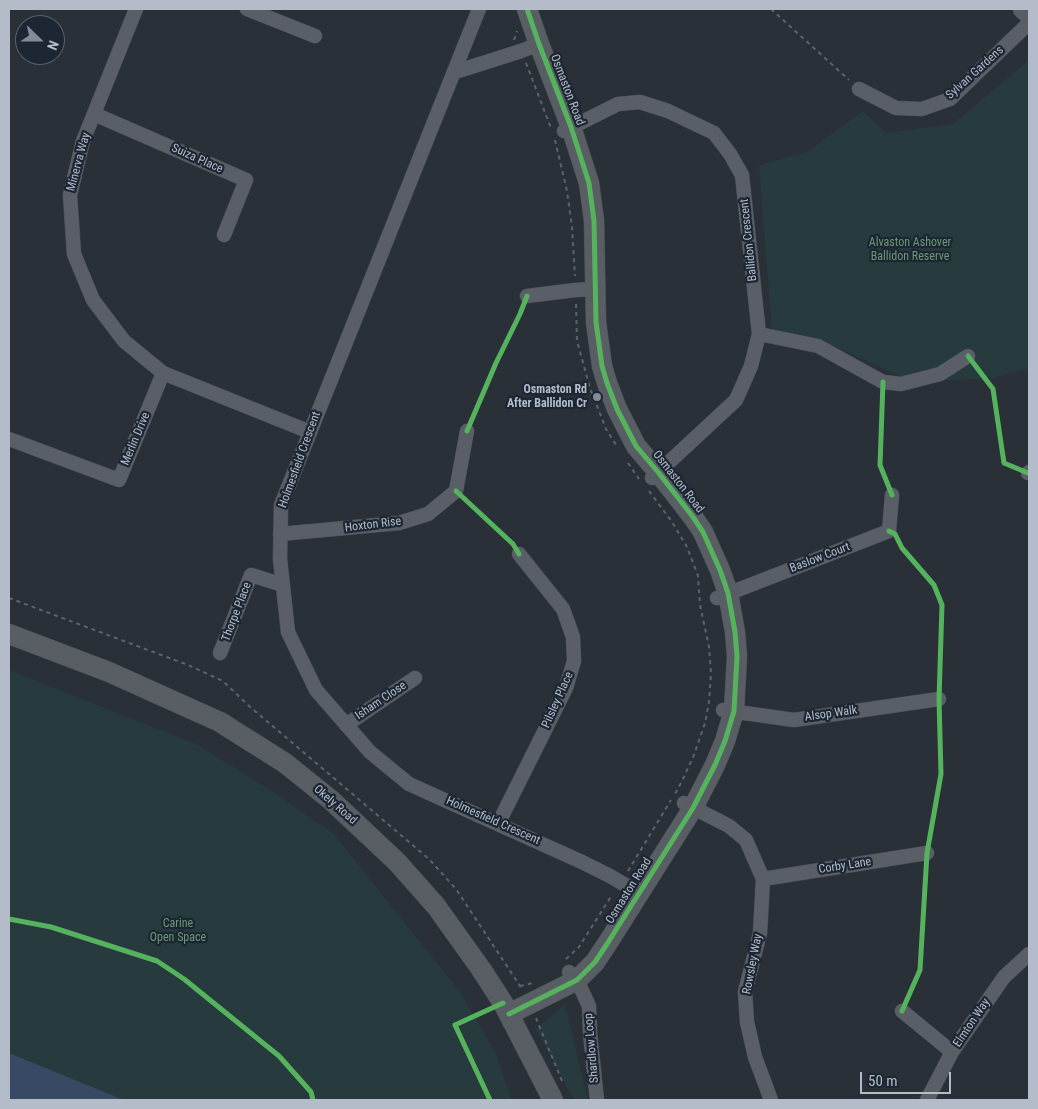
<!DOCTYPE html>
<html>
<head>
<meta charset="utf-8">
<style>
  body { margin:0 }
  #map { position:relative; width:1038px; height:1109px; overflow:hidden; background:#2a3038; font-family:"Roboto Condensed",sans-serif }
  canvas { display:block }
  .frame { position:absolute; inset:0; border:10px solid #b4bcc9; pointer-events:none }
  .north { position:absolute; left:15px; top:15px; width:50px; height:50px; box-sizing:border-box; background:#1d2633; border:1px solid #59626f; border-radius:50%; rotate:112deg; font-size:14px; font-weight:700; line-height:20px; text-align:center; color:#b4bcc9 }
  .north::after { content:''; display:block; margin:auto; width:18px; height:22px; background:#848b96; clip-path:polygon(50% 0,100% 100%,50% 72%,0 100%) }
  .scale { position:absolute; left:860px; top:1072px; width:91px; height:22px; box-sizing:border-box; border:2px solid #b4bcc9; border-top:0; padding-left:6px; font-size:15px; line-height:18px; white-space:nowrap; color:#b4bcc9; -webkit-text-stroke:4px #1d2633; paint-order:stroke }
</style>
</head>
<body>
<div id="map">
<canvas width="1038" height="1109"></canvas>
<div class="frame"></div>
<div class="north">N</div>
<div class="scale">50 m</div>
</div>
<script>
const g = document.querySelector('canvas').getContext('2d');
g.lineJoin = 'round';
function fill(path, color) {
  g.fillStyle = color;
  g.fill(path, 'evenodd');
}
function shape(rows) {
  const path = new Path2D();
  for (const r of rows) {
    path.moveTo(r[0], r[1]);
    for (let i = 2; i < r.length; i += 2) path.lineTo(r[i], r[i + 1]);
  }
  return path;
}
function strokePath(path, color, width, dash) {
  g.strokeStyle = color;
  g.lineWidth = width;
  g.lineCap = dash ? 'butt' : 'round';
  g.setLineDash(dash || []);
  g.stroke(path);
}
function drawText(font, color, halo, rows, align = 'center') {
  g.font = font + ' "Roboto Condensed",sans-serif';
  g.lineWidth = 4.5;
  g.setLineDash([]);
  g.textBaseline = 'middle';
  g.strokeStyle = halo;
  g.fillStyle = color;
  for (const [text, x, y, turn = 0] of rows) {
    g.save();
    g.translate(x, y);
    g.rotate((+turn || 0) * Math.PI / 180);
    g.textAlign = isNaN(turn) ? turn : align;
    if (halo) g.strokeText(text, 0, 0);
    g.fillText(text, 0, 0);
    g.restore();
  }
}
const green = shape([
  [1029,60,1029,368,993,378,912,382,838,348,772,329,759,165,807,152,863,111,886,133,953,124],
  [9,670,198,745,272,791,334,834,460,992,496,1053,511,1100,9,1100],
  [565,1004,588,1100,574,1100,536,1029]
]);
const water = shape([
  [9,1053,119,1098,126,1100,9,1100]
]);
const path = shape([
  [771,9,849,80],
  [514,40,517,31],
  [526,63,551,128],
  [555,140,567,191,572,227,575,276],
  [576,304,577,341,590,388,606,429,618,448],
  [628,463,639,479],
  [649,491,672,522,687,547,698,576,700,605,709,647,711,673,709,702,705,723,694,755,682,781,675,794],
  [9,598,188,665,223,681,249,706,429,859,456,889,522,989],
  [628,871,671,800],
  [566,959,579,947,612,895],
  [520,986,533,983],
  [536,1018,562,1081]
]);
const street = shape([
  [136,9,83,141,70,195,74,254,93,300,124,341,163,373,310,432],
  [247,9,315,36],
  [479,9,281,505,280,559,288,632,316,690,370,752,409,784,582,862,610,876,639,893],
  [455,72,521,51,539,44],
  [859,89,896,108,922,109,950,99,1029,23],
  [94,114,246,180,224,235],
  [564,131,618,104,640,102,668,111,714,133,730,154,742,175,759,334,751,366,736,400,652,478],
  [527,296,575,290,595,289],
  [759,334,818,346,883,382,901,384,940,374,968,356],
  [9,439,119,480,163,373],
  [1028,473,1029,472],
  [280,534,399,523,428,514,456,491,467,431],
  [717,598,889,531,892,495],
  [220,653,251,575,283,585],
  [723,710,794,720,939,699],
  [346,725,415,678],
  [684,803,729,826,746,840,763,879,760,933,745,992,747,1022,755,1057,771,1100],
  [498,824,566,688,574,661,573,637,563,609,519,554],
  [763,879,927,853],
  [569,972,577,980,589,1006,590,1033,597,1100],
  [902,1011,952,1052],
  [927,1100,952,1052,1004,977,1029,954]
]);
const secondary = shape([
  [1023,9,1029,14],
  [9,634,109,672,220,722,285,763,331,800,397,862,436,906,481,969,503,1003,553,1100],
  [509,1014,577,980,595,962,607,944,693,808,715,765,725,741,734,711,737,656,735,632,728,593,720,570,703,532,693,517,658,472,636,446,617,409,607,383,602,366,596,322,594,221,589,183,571,127,539,44,527,9]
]);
const cycleway = shape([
  [968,356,993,389,1004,463,1028,473],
  [883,382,880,465,892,495],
  [467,431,496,363,520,314,527,296],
  [456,491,513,544,519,554],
  [889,531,895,534,902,548,934,585,942,605,939,699,941,774,927,853,920,970,902,1011],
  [9,919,51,927,157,961,184,979,279,1056,311,1092,313,1100],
  [509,1014,577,980,595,962,607,944,693,808,715,765,725,741,734,711,737,656,735,632,728,593,720,570,703,532,693,517,658,472,636,446,617,409,607,383,602,366,596,322,594,221,589,183,571,127,539,44,527,9],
  [490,1100,455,1025,503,1003]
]);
const markers = [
  [597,397,5,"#848b96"]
];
const streetNames = [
  ["Sylvan Gardens",975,73,-42],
  ["Osmaston Road",567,90,69],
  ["Suiza Place",197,159,24],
  ["Minerva Way",79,162,-75],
  ["Ballidon Crescent",749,240,-96],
  ["Merlin Drive",136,439,-67],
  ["Holmesfield Crescent",300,460,-70],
  ["Osmaston Road",678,482,52],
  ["Hoxton Rise",373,525,-7],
  ["Baslow Court",820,558,-21],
  ["Thorpe Place",237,612,-69],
  ["Pilsley Place",558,700,-66],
  ["Isham Close",381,701,-34],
  ["Alsop Walk",831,714,-8],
  ["Okely Road",335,805,41],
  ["Holmesfield Crescent",493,821,24],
  ["Corby Lane",845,866,-9],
  ["Osmaston Road",629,891,-58],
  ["Rowsley Way",753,964,-79],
  ["Elmton Way",972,1023,-56],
  ["Shardlow Loop",592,1048,-95]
];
const parkNames = [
  ["Alvaston Ashover",910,243],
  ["Ballidon Reserve",910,257],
  ["Carine",178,924],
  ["Open Space",178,938]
];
const poiNames = [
  ["Osmaston Rd",587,390],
  ["After Ballidon Cr",587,404]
];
fill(green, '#273a3e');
fill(water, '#384963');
strokePath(street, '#484c53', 15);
strokePath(secondary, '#484c53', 21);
strokePath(path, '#5d636a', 2, [4, 4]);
strokePath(street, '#5a5e66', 14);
strokePath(secondary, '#595d64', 20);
strokePath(cycleway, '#56b35d', 5);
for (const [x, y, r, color] of markers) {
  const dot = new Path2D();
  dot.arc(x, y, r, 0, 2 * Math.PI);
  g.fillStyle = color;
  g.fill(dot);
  strokePath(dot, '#1d2633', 2);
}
drawText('12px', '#b4bcc9', '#1d2633', streetNames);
drawText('12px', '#6b9a76', '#1d2633', parkNames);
drawText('bold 12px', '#b4bcc9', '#1d2633', poiNames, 'right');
</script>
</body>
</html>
